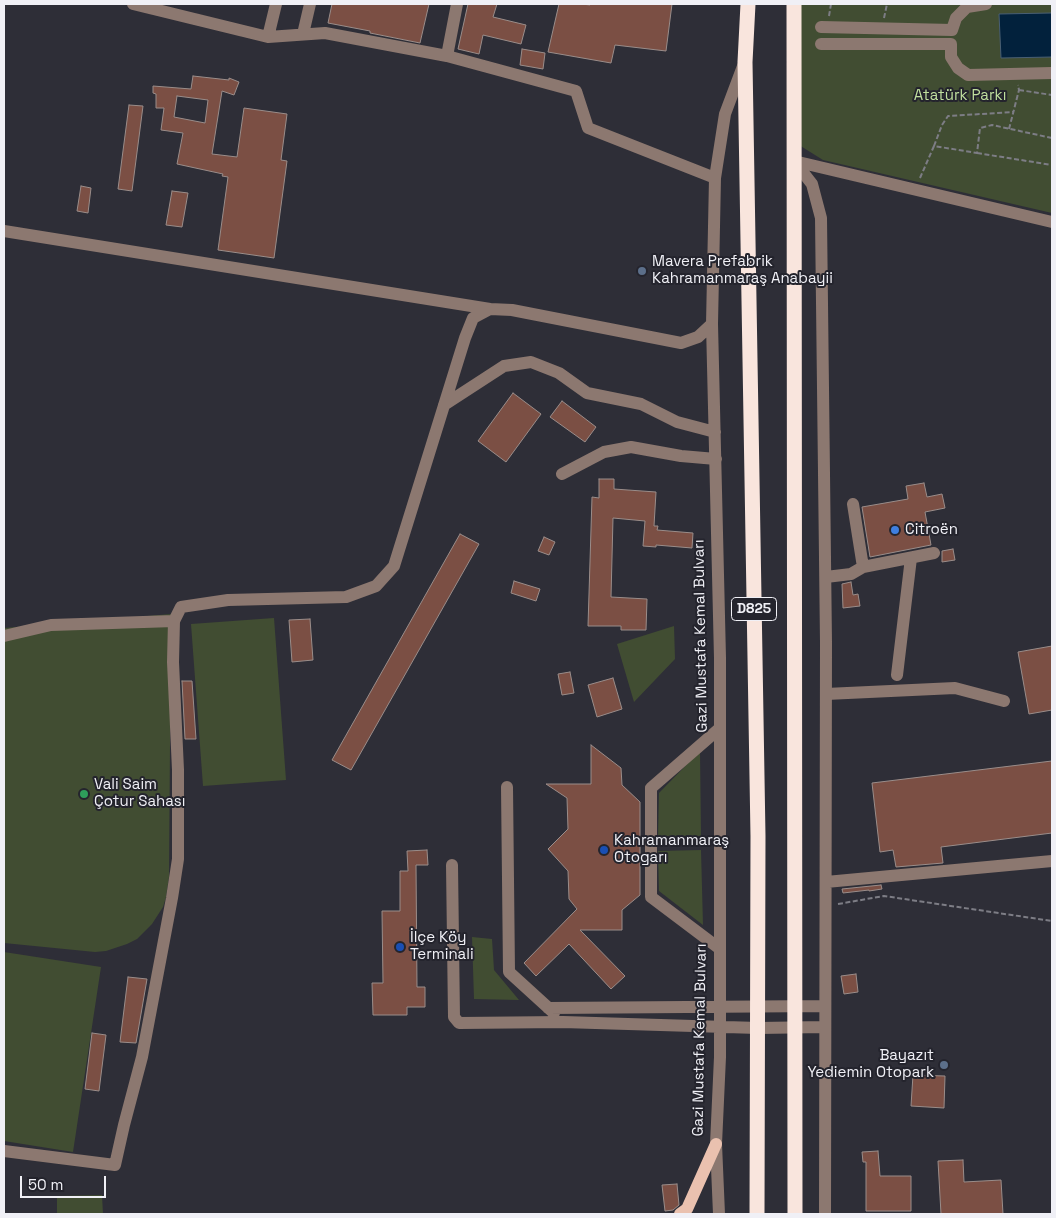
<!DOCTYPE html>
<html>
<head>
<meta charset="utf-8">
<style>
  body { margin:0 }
  #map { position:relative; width:1056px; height:1218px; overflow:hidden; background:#2e2e37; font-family:"Space Grotesk",sans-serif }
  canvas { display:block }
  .frame { position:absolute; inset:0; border:5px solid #f0f0f6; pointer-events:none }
  .scale { position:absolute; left:20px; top:1176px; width:86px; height:22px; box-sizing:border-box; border:2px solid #f0f0f6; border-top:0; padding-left:6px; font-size:15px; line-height:18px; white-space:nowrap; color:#f0f0f6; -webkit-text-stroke:4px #24242d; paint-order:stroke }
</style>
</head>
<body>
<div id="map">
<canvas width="1056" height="1218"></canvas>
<div class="frame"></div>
<div class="scale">50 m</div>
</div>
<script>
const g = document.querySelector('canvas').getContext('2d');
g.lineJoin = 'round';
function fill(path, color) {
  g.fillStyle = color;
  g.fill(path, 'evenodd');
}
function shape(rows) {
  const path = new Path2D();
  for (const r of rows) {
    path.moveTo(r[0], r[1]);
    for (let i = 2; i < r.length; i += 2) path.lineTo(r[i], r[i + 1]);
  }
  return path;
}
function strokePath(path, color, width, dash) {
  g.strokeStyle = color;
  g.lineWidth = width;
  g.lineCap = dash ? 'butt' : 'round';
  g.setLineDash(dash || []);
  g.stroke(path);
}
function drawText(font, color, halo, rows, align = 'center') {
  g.font = font + ' "Space Grotesk",sans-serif';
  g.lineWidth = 4;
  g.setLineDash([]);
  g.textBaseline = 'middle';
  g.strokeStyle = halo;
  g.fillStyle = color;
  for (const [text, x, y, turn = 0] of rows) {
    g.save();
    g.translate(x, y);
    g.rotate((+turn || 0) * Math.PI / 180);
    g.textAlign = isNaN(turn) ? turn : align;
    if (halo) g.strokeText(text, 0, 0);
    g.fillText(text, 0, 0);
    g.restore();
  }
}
const green = shape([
  [797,4,1052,4,1052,213,823,160,799,145],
  [171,614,169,877,166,897,163,907,152,924,137,939,127,944,106,951,95,952,4,943,4,628],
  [274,618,286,780,203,786,191,624],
  [674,626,675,659,634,702,617,644],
  [700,751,701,836,658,836,659,793],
  [701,850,703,925,659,891,658,851],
  [472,937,492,939,494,970,519,1000,474,999],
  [4,952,101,967,73,1152,4,1141],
  [102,1195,103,1214,57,1214,57,1196]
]);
const water = shape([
  [1052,13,1052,57,1001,58,999,14,1052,13]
]);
const building = shape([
  [332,4,429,4,420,43,370,33,370,31,328,23,332,4],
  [468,4,497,4,493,17,526,25,521,44,483,35,479,54,458,49,468,4],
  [559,4,582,4,590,5,591,4,672,4,666,51,615,45,611,63,548,52,559,4],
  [522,49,545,53,543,69,520,65,522,49],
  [193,76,229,80,229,78,239,82,234,95,222,91,212,154,237,157,244,108,287,114,281,160,287,161,274,258,218,250,228,177,222,176,223,174,177,164,183,133,161,130,164,108,156,108,156,94,153,93,153,86,191,89,193,76],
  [177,96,208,100,205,123,174,117,177,96],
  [129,105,143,106,132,191,118,189,129,105],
  [81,186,91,188,88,213,77,211,81,186],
  [172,191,188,193,182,227,166,225,172,191],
  [513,393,541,414,506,462,478,441,513,393],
  [562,401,596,427,585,442,550,417,562,401],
  [599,479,614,479,614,489,656,492,654,526,658,526,657,530,693,533,692,548,656,545,656,547,643,546,645,521,613,518,611,597,647,599,646,630,621,630,621,626,588,626,592,497,599,498,599,479],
  [924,483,927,497,942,494,945,508,925,512,931,545,870,557,862,507,908,499,906,486,924,483],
  [460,534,479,544,351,770,332,760,460,534],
  [544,537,555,542,549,555,538,551,544,537],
  [953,549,955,560,942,562,942,551,953,549],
  [514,581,540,589,536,601,511,593,514,581],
  [851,582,853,595,858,594,860,606,843,608,842,584,851,582],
  [310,619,313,660,292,662,289,620,310,619],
  [1052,646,1052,710,1029,714,1018,652,1052,646],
  [570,672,574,693,562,695,558,674,570,672],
  [613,678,622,709,597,717,588,685,613,678],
  [182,681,192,681,196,739,185,739,182,681],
  [591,745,621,768,622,785,640,802,640,895,622,910,622,930,580,930,625,976,611,989,569,944,536,976,524,963,577,909,569,899,568,871,548,849,568,829,567,798,546,784,591,784,591,745],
  [1052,761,1052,833,941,847,943,863,896,867,893,850,880,852,872,783,1052,761],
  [427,850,428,865,416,865,417,987,425,987,425,1007,407,1007,407,1015,373,1015,372,983,383,983,382,911,400,911,400,871,408,871,407,851,427,850],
  [881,885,882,889,869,891,869,890,843,893,842,889,881,885],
  [856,974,858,992,844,994,841,976,856,974],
  [128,977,147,979,136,1043,120,1042,128,977],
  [92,1033,106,1035,99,1091,85,1089,92,1033],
  [913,1075,945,1076,944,1108,911,1106,913,1075],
  [878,1151,880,1176,911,1176,911,1211,866,1211,866,1162,863,1162,862,1152,878,1151],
  [963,1160,964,1182,1001,1180,1003,1214,941,1214,938,1161,963,1160],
  [677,1184,679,1205,673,1210,665,1211,662,1185,677,1184]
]);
const path = shape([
  [829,16,831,4],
  [884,18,887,4],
  [1019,90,1052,95],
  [1009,129,1019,90,1018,85],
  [934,146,942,125,948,116,1014,112],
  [977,153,1052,165],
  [920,178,934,146,977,153,980,128,992,125,1052,138],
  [838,904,884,896,1052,921]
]);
const minor = shape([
  [133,4,268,37,325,33,447,56,576,91,588,128,715,178],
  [821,27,952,30,956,18,967,7,986,4],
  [303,34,310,4],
  [268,37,276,4],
  [821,44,951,44,951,57,958,68,968,75,1052,73],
  [447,56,457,4],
  [794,161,812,184,821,218,826,643,825,1214],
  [794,161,1052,222],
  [4,231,490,309],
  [444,405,504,366,531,362,559,373,587,393,641,404,677,422,715,432],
  [562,474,604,452,631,447,681,456,716,459],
  [853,504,863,567],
  [826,577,851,574,863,567,934,553],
  [4,636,51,625,174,621,181,607,228,600,346,597,376,586,394,566,465,338,473,318,490,309,512,310,681,343,698,337,712,324],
  [897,675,911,558],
  [826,694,955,688,1004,701],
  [507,787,509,972,554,1013],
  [452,865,454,1017,459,1023,563,1022,758,1028,825,1027],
  [826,882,1052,861],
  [720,949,651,897,651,788,720,728],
  [548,1008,825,1006],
  [4,1151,115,1165,124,1125,142,1057,172,898,178,859,178,770,173,662,174,621],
  [719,1214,716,1144,720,1057,720,658,712,324,715,178,725,114,743,66]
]);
const major = shape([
  [680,1214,687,1209,716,1144]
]);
const highway = shape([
  [748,4,745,62,758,836,757,1214],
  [794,4,795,1214]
]);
const markers = [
  [642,271,5,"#5c6f8a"],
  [895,530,5,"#3f7fe0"],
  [84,794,5,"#2e9e5b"],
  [604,850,5,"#1a4fb4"],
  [400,947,5,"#1a4fb4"],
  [944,1065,5,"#5c6f8a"]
];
const shields = [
  [754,609,45]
];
const shieldNames = [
  ["D825",754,609]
];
const parkNames = [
  ["Atatürk Parkı",960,96]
];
const poiNames = [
  ["Mavera Prefabrik",652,262],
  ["Kahramanmaraş Anabayii",652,279],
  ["Citroën",905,530],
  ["Vali Saim",94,785],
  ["Çotur Sahası",94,802],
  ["Kahramanmaraş",614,841],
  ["Otogarı",614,858],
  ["İlçe Köy",410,938],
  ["Terminali",410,955],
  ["Bayazıt",934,1056,"right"],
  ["Yediemin Otopark",934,1073,"right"]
];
const streetNames = [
  ["Gazi Mustafa Kemal Bulvarı",701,636,-91],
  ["Gazi Mustafa Kemal Bulvarı",700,1040,-89]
];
fill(green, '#414d32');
fill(water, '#02213c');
strokePath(water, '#495f74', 1);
fill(building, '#7b4f44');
strokePath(building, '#9a8d8a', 1);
strokePath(path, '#7d7d85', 2, [5, 2.5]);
strokePath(minor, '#8c7870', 12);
strokePath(major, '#eac1af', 12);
strokePath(highway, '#f9e5dd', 15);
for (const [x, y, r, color] of markers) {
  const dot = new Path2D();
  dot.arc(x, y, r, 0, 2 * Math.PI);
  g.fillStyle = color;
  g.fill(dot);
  strokePath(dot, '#24242d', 2);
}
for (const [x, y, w] of shields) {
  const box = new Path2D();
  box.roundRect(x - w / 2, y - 11.5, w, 23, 4);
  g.fillStyle = '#24242d';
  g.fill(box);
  strokePath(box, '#f0f0f6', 1);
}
drawText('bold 14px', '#f0f0f6', null, shieldNames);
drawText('15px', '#c0df9e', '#24242d', parkNames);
drawText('15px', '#f0f0f6', '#24242d', poiNames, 'left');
drawText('15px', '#f0f0f6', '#24242d', streetNames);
</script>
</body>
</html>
